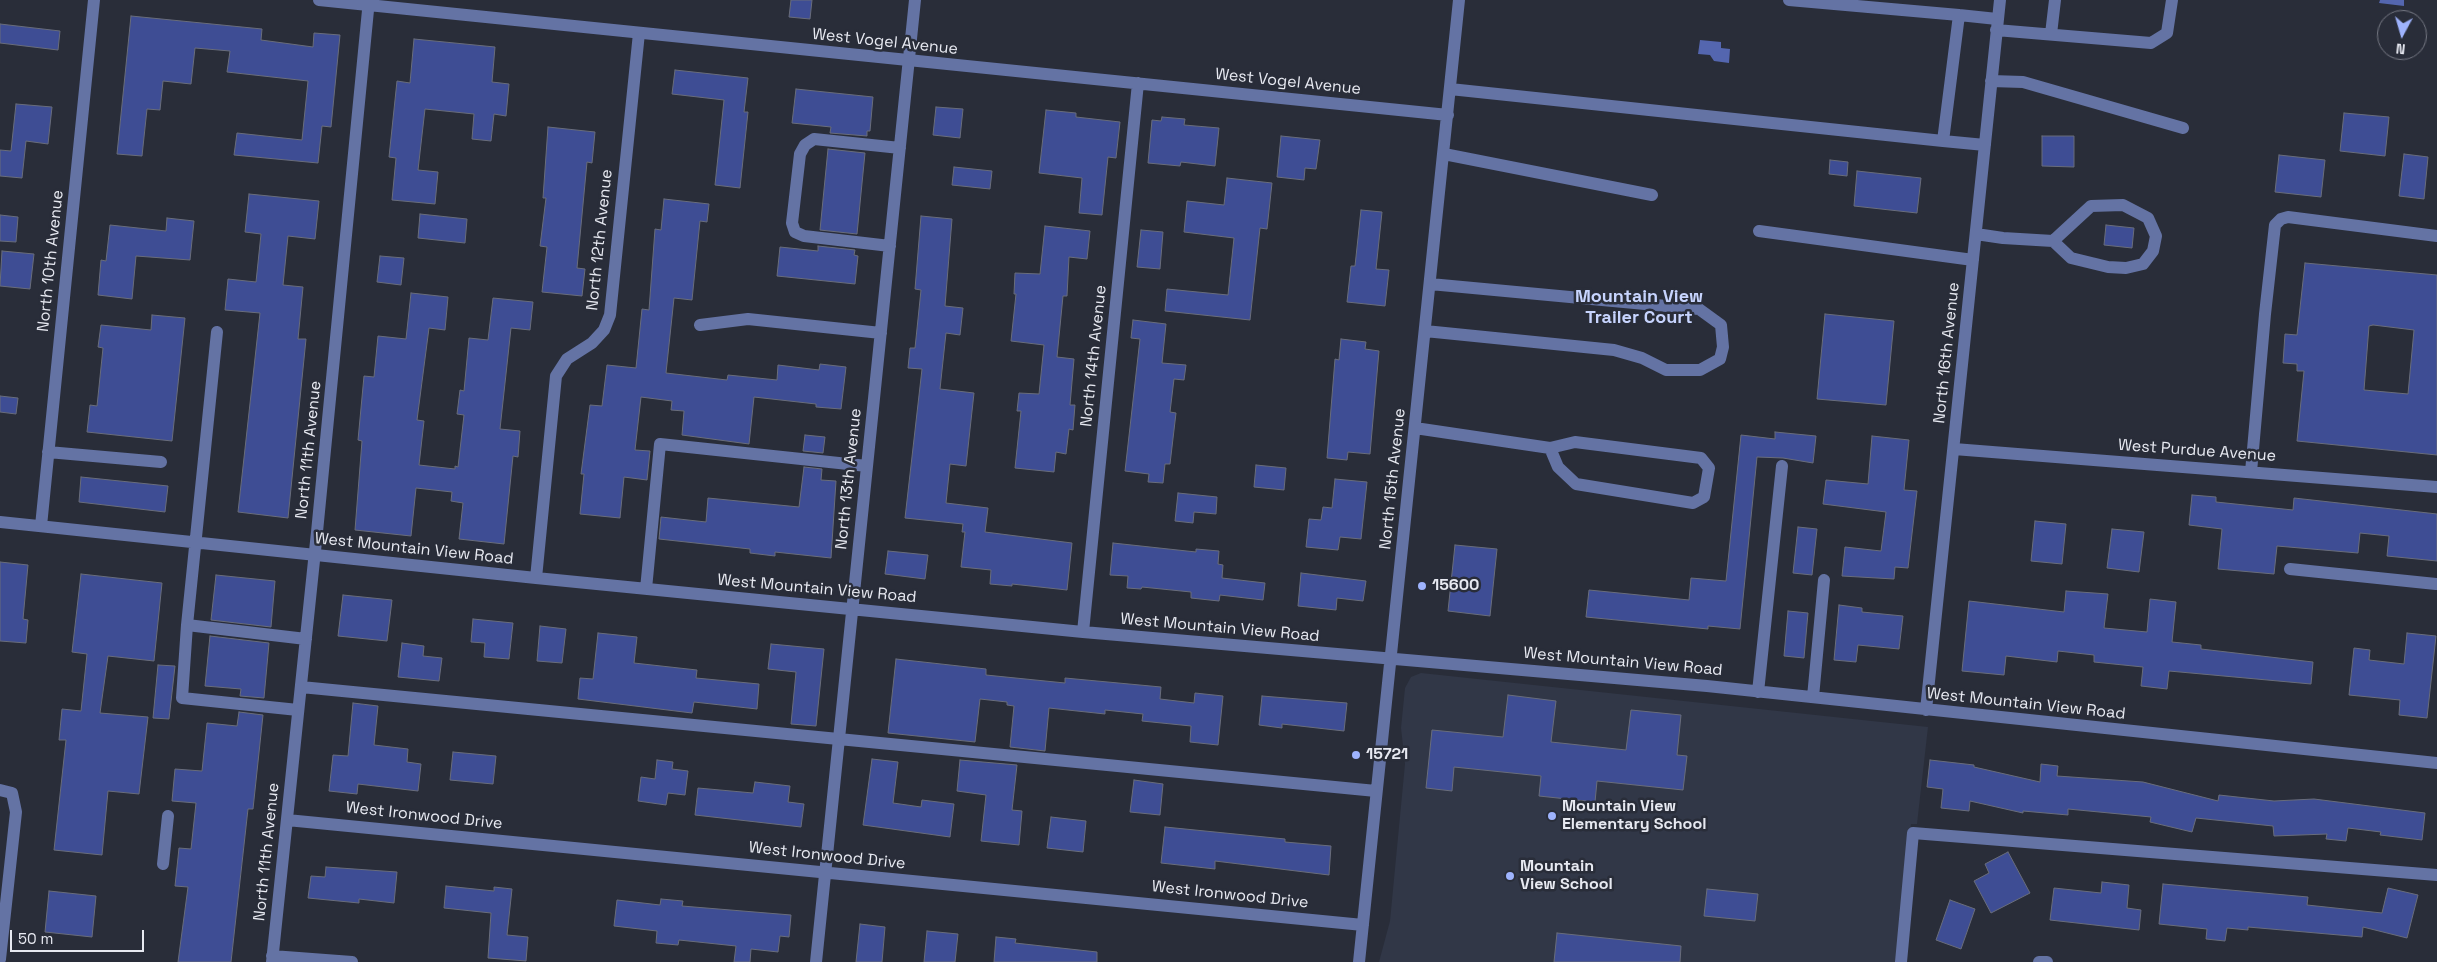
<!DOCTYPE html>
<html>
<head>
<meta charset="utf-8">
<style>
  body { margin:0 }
  #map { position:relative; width:2437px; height:962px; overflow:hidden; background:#292d39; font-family:"Space Grotesk",sans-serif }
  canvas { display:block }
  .north { position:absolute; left:2377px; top:10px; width:50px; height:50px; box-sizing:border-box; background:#292d39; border:1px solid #757883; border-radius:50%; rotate:186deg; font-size:14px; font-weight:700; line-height:20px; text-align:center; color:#e7e9f1 }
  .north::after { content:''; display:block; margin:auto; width:18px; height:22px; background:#9eb3fd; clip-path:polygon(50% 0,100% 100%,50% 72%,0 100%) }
  .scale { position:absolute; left:10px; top:930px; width:134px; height:22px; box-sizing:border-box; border:2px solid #e7e9f1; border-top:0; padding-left:6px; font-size:15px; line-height:18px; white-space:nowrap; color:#e7e9f1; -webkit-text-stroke:4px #292d39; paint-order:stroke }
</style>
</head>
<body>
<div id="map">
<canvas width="2437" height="962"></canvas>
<div class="north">N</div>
<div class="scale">50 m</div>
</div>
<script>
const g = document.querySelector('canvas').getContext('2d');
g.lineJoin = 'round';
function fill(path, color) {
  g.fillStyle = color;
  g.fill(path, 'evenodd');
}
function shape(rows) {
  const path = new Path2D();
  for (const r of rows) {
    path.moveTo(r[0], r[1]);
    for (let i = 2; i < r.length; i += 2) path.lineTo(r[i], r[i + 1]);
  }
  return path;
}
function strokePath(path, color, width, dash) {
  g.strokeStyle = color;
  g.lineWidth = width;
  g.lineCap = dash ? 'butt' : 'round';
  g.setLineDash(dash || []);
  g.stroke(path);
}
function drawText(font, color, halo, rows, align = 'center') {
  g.font = font + ' "Space Grotesk",sans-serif';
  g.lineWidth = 5;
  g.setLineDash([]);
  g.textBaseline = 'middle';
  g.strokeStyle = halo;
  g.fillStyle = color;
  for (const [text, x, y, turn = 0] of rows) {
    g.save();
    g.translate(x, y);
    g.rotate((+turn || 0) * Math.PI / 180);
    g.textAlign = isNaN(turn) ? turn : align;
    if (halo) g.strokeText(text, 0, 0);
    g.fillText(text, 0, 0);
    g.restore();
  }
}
const built = shape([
  [1421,673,1928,727,1917,824,1911,824,1897,962,1379,962,1390,921,1405,764,1401,728,1405,688,1411,677]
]);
const water = shape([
  [2380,0,2404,0,2404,6,2379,3],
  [1700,40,1721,42,1721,48,1730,49,1729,63,1714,61,1710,55,1698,54]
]);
const building = shape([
  [791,0,812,0,810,19,789,17,791,0],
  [131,16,262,29,261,40,313,47,314,33,340,35,331,127,322,126,318,163,234,155,237,133,302,140,308,81,227,72,230,51,195,48,191,84,163,81,160,110,147,109,142,156,117,154,131,16],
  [0,24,60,31,58,50,0,43,0,24],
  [414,39,495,47,492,82,509,84,506,116,494,114,491,141,472,139,474,114,425,109,418,170,438,172,435,204,392,200,396,158,389,157,397,81,410,83,414,39],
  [675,70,748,78,744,112,748,112,740,188,715,185,724,100,672,94,675,70],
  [796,89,873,97,870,131,867,131,867,136,830,133,831,127,792,123,796,89],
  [16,104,52,107,48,144,26,141,22,178,0,176,0,150,11,151,16,104],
  [936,107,963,109,960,138,933,135,936,107],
  [1046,110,1076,113,1076,117,1120,122,1116,158,1108,157,1102,215,1079,213,1082,178,1039,173,1046,110],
  [2344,113,2389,117,2385,156,2340,151,2344,113],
  [1162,117,1185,119,1184,125,1219,128,1215,166,1181,162,1180,166,1148,163,1152,120,1161,121,1162,117],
  [548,127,595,132,592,163,587,162,577,268,585,269,582,296,542,292,547,247,540,246,546,198,543,198,548,127],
  [1281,136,1320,140,1316,169,1305,168,1304,180,1277,177,1281,136],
  [2042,136,2074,136,2074,167,2042,166,2042,136],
  [828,149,865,153,857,234,820,230,828,149],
  [2404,154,2428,157,2424,199,2399,196,2404,154],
  [2279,155,2325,160,2321,197,2275,192,2279,155],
  [1830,160,1848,162,1847,176,1829,174,1830,160],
  [954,167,992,171,990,189,952,185,954,167],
  [1857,171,1921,178,1917,213,1854,206,1857,171],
  [1227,178,1272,183,1267,229,1260,228,1250,320,1165,311,1167,289,1228,295,1234,238,1184,232,1187,201,1224,205,1227,178],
  [249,194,319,201,315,239,288,236,283,285,303,287,298,339,306,339,288,518,238,512,260,313,225,310,228,279,256,282,261,234,245,232,249,194],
  [664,199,709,204,707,222,700,221,692,300,674,298,666,373,727,380,728,375,777,380,778,365,819,370,820,364,846,367,841,409,816,407,816,404,754,397,749,444,682,435,684,411,671,410,672,401,641,397,635,450,650,451,647,480,624,477,620,518,580,514,584,474,581,474,590,405,602,406,607,365,636,368,642,309,649,310,655,229,661,230,664,199],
  [1361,210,1382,212,1376,269,1389,270,1385,306,1347,302,1351,266,1355,266,1361,210],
  [420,214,467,219,465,243,418,238,420,214],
  [0,215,18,217,16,242,0,241,0,215],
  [921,216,952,219,945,306,963,308,960,335,946,333,940,389,974,393,966,466,950,464,946,503,988,508,985,532,1072,543,1067,590,1012,584,1012,586,990,584,991,570,961,567,965,532,962,532,963,524,905,518,922,369,908,368,910,348,915,348,921,290,915,289,921,216],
  [167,218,194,221,190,260,136,256,132,299,98,295,101,260,106,261,110,225,166,231,167,218],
  [2106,225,2134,228,2132,248,2104,245,2106,225],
  [1045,226,1090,231,1087,259,1069,257,1067,296,1063,296,1057,357,1074,359,1070,405,1075,405,1073,430,1069,429,1066,454,1056,452,1054,472,1015,468,1021,411,1017,411,1019,393,1039,394,1044,345,1011,341,1016,294,1014,294,1015,273,1040,274,1045,226],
  [1141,230,1163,232,1160,269,1137,267,1141,230],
  [818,246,855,250,854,255,858,256,855,284,777,276,780,247,818,251,818,246],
  [2,251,34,254,30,289,0,286,2,251],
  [380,256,404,258,401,285,377,282,380,256],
  [2305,263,2437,275,2437,455,2297,441,2304,371,2297,371,2297,364,2283,363,2285,334,2297,335,2305,263],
  [2373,325,2414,330,2408,394,2364,390,2369,326,2373,325],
  [411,293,448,297,445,330,429,328,417,420,424,421,419,465,455,469,455,466,458,467,464,415,457,414,460,390,464,391,469,338,488,340,493,298,533,302,530,330,511,328,500,429,520,431,518,457,513,456,504,544,459,539,463,503,451,501,452,492,416,488,411,536,355,530,362,441,358,440,364,376,374,377,378,336,406,339,411,293],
  [1825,314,1894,321,1886,405,1817,399,1825,314],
  [152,315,185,318,172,441,87,432,90,405,97,406,103,348,98,347,101,325,151,330,152,315],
  [1133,320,1166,324,1162,363,1186,365,1184,380,1174,379,1170,412,1176,413,1170,464,1165,464,1163,483,1148,482,1149,474,1125,471,1140,339,1131,338,1133,320],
  [1341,339,1366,342,1365,349,1379,351,1370,454,1348,452,1347,460,1327,458,1335,359,1339,360,1341,339],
  [0,396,18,398,16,414,0,412,0,396],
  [1775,432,1816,436,1813,463,1783,458,1757,457,1740,629,1708,626,1708,629,1586,617,1589,590,1689,600,1691,578,1726,581,1741,435,1775,439,1775,432],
  [805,435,825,437,823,453,803,451,805,435],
  [1872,436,1909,440,1904,490,1917,491,1908,568,1895,567,1894,579,1842,576,1845,547,1881,551,1886,512,1823,504,1826,480,1868,484,1872,436],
  [1256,465,1286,468,1284,490,1254,487,1256,465],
  [804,467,822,469,821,480,836,481,831,558,775,552,775,556,750,553,750,549,659,539,661,517,706,522,708,498,799,507,804,467],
  [81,477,168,486,165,512,79,502,81,477],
  [1335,479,1367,482,1361,539,1340,537,1338,550,1306,547,1309,519,1321,520,1323,507,1332,508,1335,479],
  [1178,493,1217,497,1216,514,1194,512,1193,523,1175,521,1178,493],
  [2192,495,2216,497,2216,502,2293,510,2294,498,2437,514,2437,561,2387,556,2389,536,2360,533,2358,553,2277,546,2274,574,2218,569,2222,529,2189,525,2192,495],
  [2035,521,2066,524,2062,564,2031,561,2035,521],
  [1798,527,1817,529,1812,575,1793,573,1798,527],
  [2112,529,2144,532,2139,572,2107,568,2112,529],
  [1113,543,1196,552,1196,549,1219,551,1218,564,1223,565,1222,578,1265,583,1263,600,1220,595,1219,601,1191,598,1191,592,1142,587,1141,589,1127,588,1128,576,1110,575,1113,543],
  [1455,545,1497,549,1490,616,1448,611,1455,545],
  [888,551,928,555,925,579,885,574,888,551],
  [0,562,28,565,23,619,28,620,26,643,0,641,0,562],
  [1301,573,1366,581,1363,601,1337,598,1336,610,1298,606,1301,573],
  [81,574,162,583,154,661,108,656,100,713,148,717,139,794,108,791,102,855,54,850,66,740,59,740,62,709,81,711,87,654,72,652,81,574],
  [216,575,275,581,271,627,211,620,216,575],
  [2066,591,2108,594,2104,628,2147,632,2150,599,2176,602,2172,642,2201,645,2201,649,2313,662,2311,684,2169,671,2167,689,2141,686,2143,667,2094,662,2094,655,2058,651,2057,662,2006,656,2004,675,1962,671,1969,601,2064,612,2066,591],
  [343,595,392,600,387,641,338,636,343,595],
  [1839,605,1862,608,1862,612,1903,616,1899,649,1858,645,1856,662,1834,660,1839,605],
  [1788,611,1808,613,1804,658,1784,656,1788,611],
  [473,619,513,623,509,659,484,657,485,643,471,642,473,619],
  [540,626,566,629,562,663,537,661,540,626],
  [598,633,637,637,634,663,697,670,696,678,759,684,757,709,694,702,692,713,578,699,580,678,593,679,598,633],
  [2407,633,2436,636,2427,718,2399,715,2400,700,2349,695,2354,648,2370,650,2369,660,2404,664,2407,633],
  [210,636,269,643,264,698,240,696,241,689,205,686,210,636],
  [402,643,424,646,423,656,442,658,439,681,398,677,402,643],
  [771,644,824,649,816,726,791,724,796,672,768,669,771,644],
  [896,659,986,669,986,675,1065,683,1065,678,1161,687,1160,699,1194,703,1195,693,1223,696,1218,745,1190,742,1191,726,1142,721,1143,714,1105,710,1105,714,1049,708,1045,751,1010,747,1014,706,1007,705,1007,702,980,699,975,742,888,733,896,659],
  [158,665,175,666,169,719,153,718,158,665],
  [1508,695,1556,701,1551,742,1626,750,1631,710,1681,715,1677,755,1687,756,1683,790,1597,781,1595,802,1539,796,1541,776,1454,767,1452,791,1426,788,1432,730,1503,737,1508,695],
  [1262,696,1347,703,1344,731,1282,724,1282,728,1259,725,1262,696],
  [353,703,378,706,374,745,408,749,407,762,421,764,418,791,358,784,357,794,329,791,333,755,348,756,353,703],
  [239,712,263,715,253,809,248,809,231,962,178,962,188,887,175,886,179,848,191,849,196,803,172,801,175,769,202,771,207,723,237,726,239,712],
  [453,752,496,756,493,784,450,780,453,752],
  [872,759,898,762,893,803,921,807,922,800,954,804,950,837,863,825,872,759],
  [657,760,673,762,672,769,688,771,685,795,668,793,666,805,638,801,641,777,655,779,657,760],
  [960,760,1017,765,1012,810,1022,811,1019,845,981,841,986,795,957,791,960,760],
  [1930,760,1974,765,1974,767,2040,782,2041,764,2058,766,2057,776,2143,782,2218,801,2219,795,2274,801,2314,799,2425,813,2422,840,2380,835,2381,832,2348,828,2346,841,2326,839,2327,834,2274,836,2273,826,2196,818,2192,832,2150,822,2151,817,2068,809,2068,815,2023,811,2023,813,1970,801,1969,811,1941,808,1943,789,1927,787,1930,760],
  [1134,780,1163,784,1160,815,1130,812,1134,780],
  [755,782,790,786,788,802,804,804,801,827,695,815,698,788,753,793,755,782],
  [1051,817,1086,821,1083,852,1047,848,1051,817],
  [1165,827,1285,839,1285,842,1331,846,1329,875,1215,861,1215,869,1161,863,1165,827],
  [2008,852,2030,893,1991,913,1974,881,1989,873,1985,864,2008,852],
  [326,867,397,872,394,903,359,899,359,903,308,898,311,876,325,877,326,867],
  [2102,882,2129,885,2127,908,2141,910,2139,930,2050,920,2054,888,2101,893,2102,882],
  [2163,884,2308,897,2307,905,2382,913,2388,888,2418,895,2407,938,2363,927,2362,937,2248,927,2248,930,2227,928,2225,941,2206,939,2207,929,2159,924,2163,884],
  [446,886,494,891,494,887,512,889,507,935,528,937,526,961,488,958,491,913,444,908,446,886],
  [1707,889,1758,894,1755,921,1704,916,1707,889],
  [49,891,96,896,92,937,45,932,49,891],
  [661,899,683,901,682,906,791,915,789,937,780,936,778,952,751,949,750,962,734,962,736,946,679,940,678,945,656,943,657,931,614,926,617,900,660,905,661,899],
  [1950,900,1975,909,1961,949,1936,940,1950,900],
  [860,924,885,927,882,962,856,962,860,924],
  [927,931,958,934,955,962,924,962,927,931],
  [1557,933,1681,946,1680,962,1554,962,1557,933],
  [996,937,1016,939,1015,943,1097,952,1097,962,994,962,996,937]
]);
const minor = shape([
  [319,0,1448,115],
  [1959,15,1997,19],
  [1996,30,2151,43,2167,33,2172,0],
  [2051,34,2055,0],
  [1991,81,2023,82,2183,128],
  [1450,89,1943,141,1959,15,1789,0],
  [1943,141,1985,145],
  [1444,154,1652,195],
  [1759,231,1973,260],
  [1976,234,2003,238,2053,241,2071,258,2108,267,2126,268,2143,264,2153,251,2156,236,2148,218,2123,205,2091,206,2053,241],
  [890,246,804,236,795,232,792,223,800,154,805,145,814,139,900,148],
  [700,325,748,319,881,333],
  [1425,331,1614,350,1642,358,1666,370,1700,370,1720,359,1723,347,1721,325,1699,309,1430,284],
  [1415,428,1550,448,1558,467,1576,484,1693,503,1704,497,1709,468,1701,458,1575,442,1550,448],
  [1954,449,2437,487],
  [48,452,161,462],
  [2251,472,2265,314,2275,225,2281,219,2288,217,2437,236],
  [0,522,536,578,1083,632,1707,686,2437,763],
  [41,526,94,0],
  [2290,569,2436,584],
  [536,578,556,376,567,359,592,343,604,330,610,315,639,33],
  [646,589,660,444,867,466],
  [187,625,217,332],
  [1083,632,1138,83],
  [301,687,1376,791],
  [1758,692,1782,466],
  [1813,697,1824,580],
  [298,710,182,698,187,625,306,639],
  [1926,710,2000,0],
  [0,790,12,793,16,812,0,959],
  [287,820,1363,925],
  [163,864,168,816],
  [272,956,352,962],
  [272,962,317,532,369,0],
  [816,962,915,0],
  [1359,962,1459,0],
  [1901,962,1913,833,2437,875],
  [2039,962,2047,962]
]);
const markers = [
  [1422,586,5,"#9eb3fd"],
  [1356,755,5,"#9eb3fd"],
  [1552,816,5,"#9eb3fd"],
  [1510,876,5,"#9eb3fd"]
];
const streetNames = [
  ["West Vogel Avenue",885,42,6],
  ["West Vogel Avenue",1288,82,6],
  ["North 12th Avenue",600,240,-84],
  ["North 10th Avenue",51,261,-84],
  ["North 16th Avenue",1947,353,-84],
  ["North 14th Avenue",1094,356,-84],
  ["North 11th Avenue",309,450,-84],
  ["West Purdue Avenue",2197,451,4],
  ["North 13th Avenue",849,479,-84],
  ["North 15th Avenue",1393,479,-84],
  ["West Mountain View Road",414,549,6],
  ["West Mountain View Road",817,589,5],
  ["West Mountain View Road",1220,628,5],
  ["West Mountain View Road",1623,662,5],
  ["West Mountain View Road",2026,704,6],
  ["West Ironwood Drive",424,816,6],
  ["North 11th Avenue",267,852,-84],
  ["West Ironwood Drive",827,856,6],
  ["West Ironwood Drive",1230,895,6]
];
const poiNames = [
  ["15600",1432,586],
  ["15721",1366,755],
  ["Mountain View",1562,807],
  ["Elementary School",1562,825],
  ["Mountain",1520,867],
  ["View School",1520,885]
];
const neighbourhoodNames = [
  ["Mountain View",1639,297],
  ["Trailer Court",1639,318]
];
fill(built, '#313747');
fill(water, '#5466af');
fill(building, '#3e4d94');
strokePath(building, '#696d7b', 1);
strokePath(minor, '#6473a4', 12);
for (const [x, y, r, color] of markers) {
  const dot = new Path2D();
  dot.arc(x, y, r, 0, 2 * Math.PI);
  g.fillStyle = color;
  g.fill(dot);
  strokePath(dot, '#292d39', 2);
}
drawText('16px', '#e7e9f1', '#292d39', streetNames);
drawText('bold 16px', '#e7e9f1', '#292d39', poiNames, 'left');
drawText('bold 18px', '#c7d4fe', '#292d39', neighbourhoodNames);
</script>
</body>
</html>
